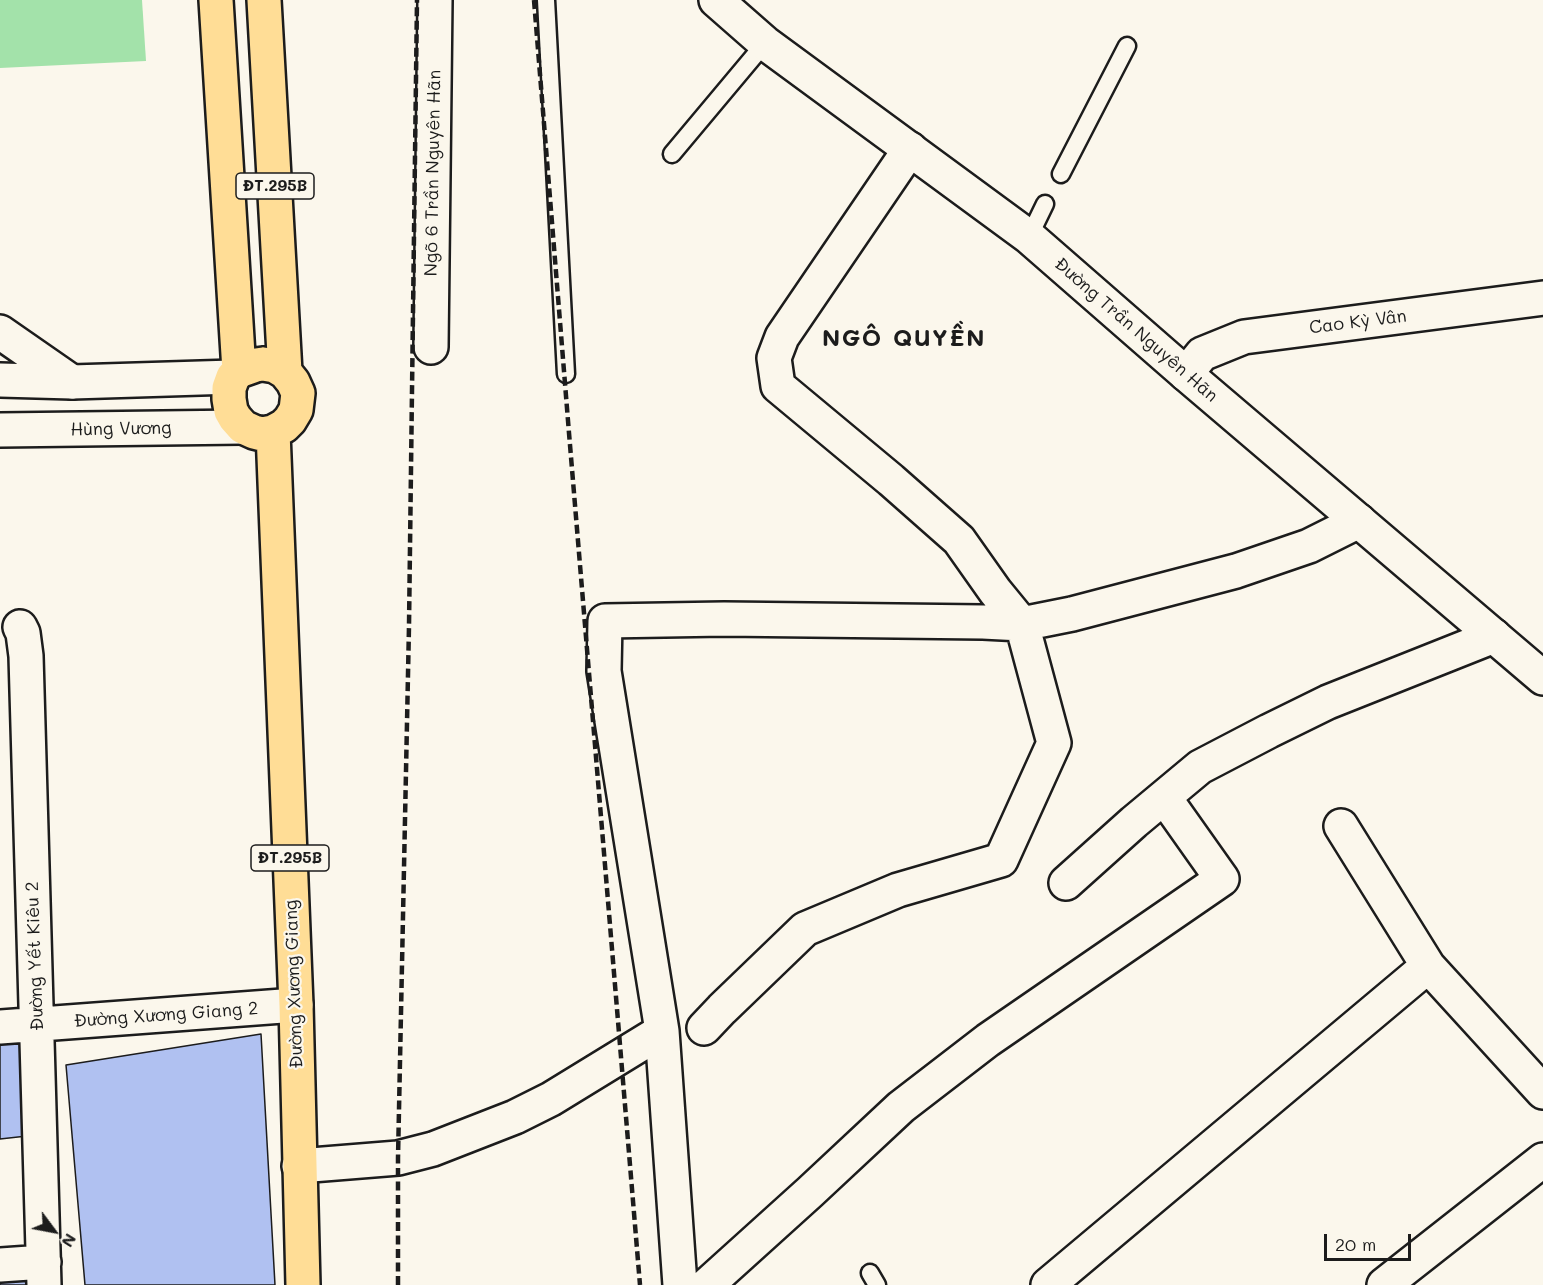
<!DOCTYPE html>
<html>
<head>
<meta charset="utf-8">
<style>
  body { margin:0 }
  #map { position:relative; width:1543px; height:1285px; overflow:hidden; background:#fbf7ec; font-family:Mali,sans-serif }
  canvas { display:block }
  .north { position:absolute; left:24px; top:1201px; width:60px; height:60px; -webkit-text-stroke:4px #fbf7ec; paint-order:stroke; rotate:122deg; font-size:16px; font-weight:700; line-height:24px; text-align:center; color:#1c1c1c }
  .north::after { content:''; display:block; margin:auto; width:21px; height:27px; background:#1c1c1c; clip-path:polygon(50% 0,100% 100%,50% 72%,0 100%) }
  .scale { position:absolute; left:1324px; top:1234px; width:87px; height:27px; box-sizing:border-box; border:3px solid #1c1c1c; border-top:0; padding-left:8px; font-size:18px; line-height:21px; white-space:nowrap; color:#1c1c1c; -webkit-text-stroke:4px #fbf7ec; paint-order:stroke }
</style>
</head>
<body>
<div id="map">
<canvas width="1543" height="1285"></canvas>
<div class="north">N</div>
<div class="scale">20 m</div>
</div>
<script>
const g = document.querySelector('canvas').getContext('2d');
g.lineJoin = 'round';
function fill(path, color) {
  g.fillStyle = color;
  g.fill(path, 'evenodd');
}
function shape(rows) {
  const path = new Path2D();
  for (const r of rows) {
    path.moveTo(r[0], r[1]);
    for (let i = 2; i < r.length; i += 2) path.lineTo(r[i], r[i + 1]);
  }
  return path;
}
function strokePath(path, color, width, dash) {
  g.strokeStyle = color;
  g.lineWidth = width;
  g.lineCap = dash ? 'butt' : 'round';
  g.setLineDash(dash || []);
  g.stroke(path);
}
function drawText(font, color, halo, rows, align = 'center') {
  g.font = font + ' Mali,sans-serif';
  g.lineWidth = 4.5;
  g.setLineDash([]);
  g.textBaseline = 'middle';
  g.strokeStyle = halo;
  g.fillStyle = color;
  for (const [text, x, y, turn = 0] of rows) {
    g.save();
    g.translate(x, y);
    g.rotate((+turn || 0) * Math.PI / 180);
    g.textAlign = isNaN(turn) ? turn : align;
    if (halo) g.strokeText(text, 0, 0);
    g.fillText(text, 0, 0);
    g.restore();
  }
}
const green = shape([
  [0,0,142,0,146,61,0,68]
]);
const building = shape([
  [261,1034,275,1285,85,1285,66,1065,261,1034],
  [26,1038,27,1136,0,1139,0,1040,26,1038],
  [28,1270,28,1285,0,1285,0,1272,28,1270]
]);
const lane = shape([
  [546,0,566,374],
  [672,154,765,43],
  [1061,174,1127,46],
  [1029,237,1045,204],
  [870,1273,877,1285]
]);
const street = shape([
  [0,332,72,382],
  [431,347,435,0],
  [1186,374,1202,354,1244,337,1543,298],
  [20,627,23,633,26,656,44,1285],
  [1341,826,1428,966,1543,1092],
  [1066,883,1134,822,1200,767,1269,731,1328,702,1494,636],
  [0,1027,296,1005],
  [704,1028,722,1009,805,929,898,890,1001,860,1054,743,1022,624,1072,614,1236,571,1309,546,1359,521],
  [299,1166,398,1158,433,1149,515,1117,551,1099,662,1031],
  [0,1265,44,1262],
  [680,1285,662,1031,604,671,605,621,724,619,983,622,1022,624,995,591,959,540,891,480,778,386,774,358,782,337,910,149],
  [707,1285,810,1192,901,1107,988,1040,1222,879,1164,797],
  [1048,1285,1428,966],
  [1384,1285,1543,1160]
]);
const secondary = shape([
  [716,0,765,43,1029,237,1186,374,1543,678],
  [0,380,72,382,233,377],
  [0,430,243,427]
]);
const primary = shape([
  [216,0,239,371],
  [264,0,285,372],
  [263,364,275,366,285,372,293,382,298,393,296,410,290,420,284,426,273,432,262,434,254,432,243,427,235,418,231,411,229,399,229,388,233,377,239,371,256,365,263,364],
  [273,432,296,1005,303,1285]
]);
const rail = shape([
  [534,0,569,433,640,1285],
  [398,1285,398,1158,409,626,417,0]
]);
const shields = [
  [275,186,78],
  [290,858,78]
];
const shieldNames = [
  ["ĐT.295B",275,186],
  ["ĐT.295B",290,858]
];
const streetNames = [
  ["Ngõ 6 Trần Nguyên Hãn",433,173,-89],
  ["Cao Kỳ Vân",1358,322,-7],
  ["Đường Trần Nguyên Hãn",1136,330,41],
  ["Hùng Vương",121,429,-1],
  ["Đường Yết Kiêu 2",35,956,-92],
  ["Đường Xương Giang",294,984,-92],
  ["Đường Xương Giang 2",166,1015,-4]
];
const districtNames = [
  ["NGÔ QUYỀN",904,339]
];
fill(green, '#a3e2aa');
fill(building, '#b0c1f1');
strokePath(building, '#1c1c1c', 1.5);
strokePath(lane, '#1c1c1c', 21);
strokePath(street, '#1c1c1c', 38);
strokePath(secondary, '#1c1c1c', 38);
strokePath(primary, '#1c1c1c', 38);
strokePath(lane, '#fbf7ec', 16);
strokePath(street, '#fbf7ec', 33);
strokePath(secondary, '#fbf7ec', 33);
strokePath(primary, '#ffdd96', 33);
strokePath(rail, '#1c1c1c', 4.5, [9, 4.5]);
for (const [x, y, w] of shields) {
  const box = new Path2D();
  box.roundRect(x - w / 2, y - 13, w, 26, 4.5);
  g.fillStyle = '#fbf7ec';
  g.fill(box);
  strokePath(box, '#1c1c1c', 1.5);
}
drawText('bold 16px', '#1c1c1c', null, shieldNames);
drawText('18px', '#1c1c1c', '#fbf7ec', streetNames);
g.letterSpacing = '1.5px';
drawText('bold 24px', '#1c1c1c', '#fbf7ec', districtNames);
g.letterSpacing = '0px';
</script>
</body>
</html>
